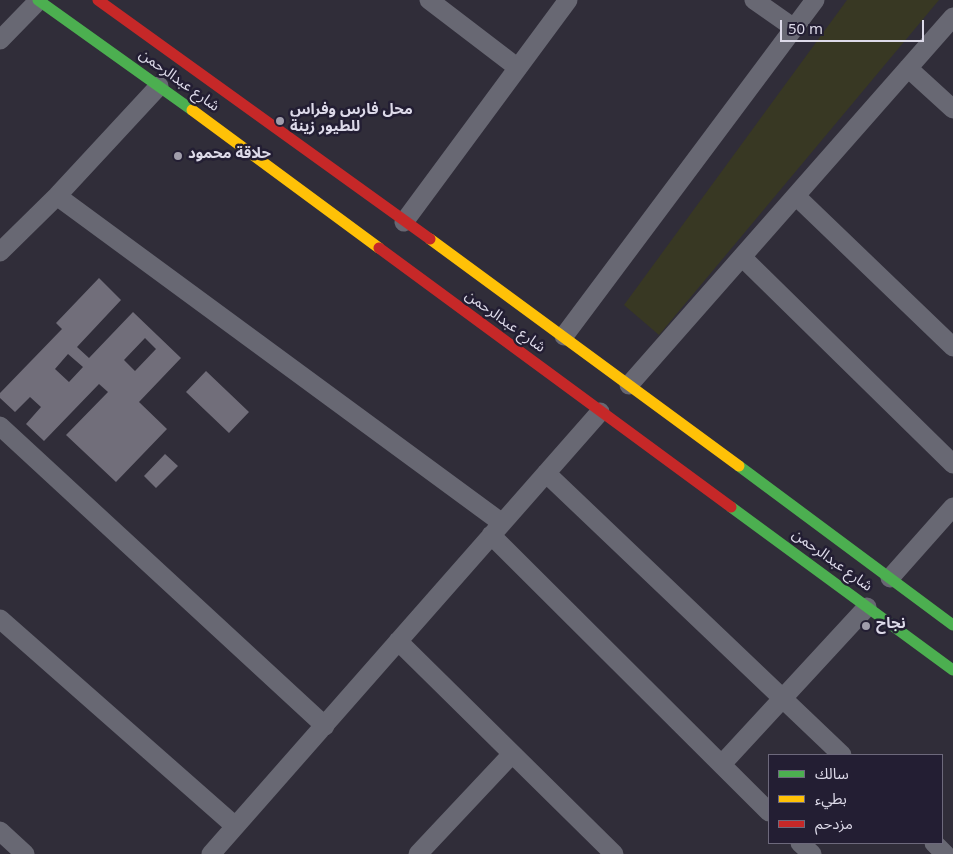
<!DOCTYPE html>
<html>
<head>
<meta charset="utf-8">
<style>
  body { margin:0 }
  #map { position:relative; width:953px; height:854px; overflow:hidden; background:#302d39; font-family:Georgia,"Noto Sans Arabic",serif }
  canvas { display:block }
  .legend { position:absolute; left:768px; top:754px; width:175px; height:90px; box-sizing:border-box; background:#231e33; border:1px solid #6d697c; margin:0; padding:6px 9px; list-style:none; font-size:15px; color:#dddae9 }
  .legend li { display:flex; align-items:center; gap:10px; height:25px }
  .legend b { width:25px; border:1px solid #6d697c }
  .scale { position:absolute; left:780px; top:20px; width:144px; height:22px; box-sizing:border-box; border:2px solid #dddae9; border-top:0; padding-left:6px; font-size:15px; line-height:18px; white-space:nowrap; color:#dddae9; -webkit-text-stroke:4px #231e33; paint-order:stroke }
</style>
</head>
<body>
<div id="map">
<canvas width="953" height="854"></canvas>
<ul class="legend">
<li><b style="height:6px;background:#4caf50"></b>سالك</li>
<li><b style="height:6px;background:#ffc107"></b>بطيء</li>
<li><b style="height:6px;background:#c62828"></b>مزدحم</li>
</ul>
<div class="scale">50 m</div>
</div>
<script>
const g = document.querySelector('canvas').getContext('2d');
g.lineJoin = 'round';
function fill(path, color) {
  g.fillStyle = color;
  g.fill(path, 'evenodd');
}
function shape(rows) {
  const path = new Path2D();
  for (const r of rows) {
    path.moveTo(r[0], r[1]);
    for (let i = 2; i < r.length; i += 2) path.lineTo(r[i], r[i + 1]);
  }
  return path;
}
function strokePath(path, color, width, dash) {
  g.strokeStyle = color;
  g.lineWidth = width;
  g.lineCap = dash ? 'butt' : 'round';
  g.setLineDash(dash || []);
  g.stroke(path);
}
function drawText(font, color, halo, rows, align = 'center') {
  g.font = font + ' Georgia,"Noto Sans Arabic",serif';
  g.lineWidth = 5;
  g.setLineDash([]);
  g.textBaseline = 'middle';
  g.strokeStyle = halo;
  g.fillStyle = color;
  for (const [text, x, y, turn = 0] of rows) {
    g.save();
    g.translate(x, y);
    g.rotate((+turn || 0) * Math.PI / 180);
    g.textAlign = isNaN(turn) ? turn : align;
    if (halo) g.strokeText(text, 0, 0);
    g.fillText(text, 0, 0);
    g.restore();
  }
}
const green = shape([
  [847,0,939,0,659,335,624,305]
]);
const building = shape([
  [99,278,121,300,77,347,89,358,133,312,181,358,139,402,167,429,116,482,66,435,108,392,99,384,44,441,26,424,41,407,30,397,15,412,0,398,0,393,62,329,56,323],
  [145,338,156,349,135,371,124,360],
  [68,354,83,367,69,382,55,369],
  [206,371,249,412,229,433,186,392],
  [165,454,178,466,156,488,144,476]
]);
const street = shape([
  [429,0,518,68],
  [754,0,794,28],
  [0,40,38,1],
  [908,68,953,109],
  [57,196,502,523],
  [796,196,953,347],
  [404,222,568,0],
  [0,252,57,196,159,86],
  [742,257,953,464],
  [564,336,815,0],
  [629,385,953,17],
  [0,426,325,726],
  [546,473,842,755],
  [491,535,769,812],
  [890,578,953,507],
  [0,619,235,826],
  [398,641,614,854],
  [722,764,867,607],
  [0,831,25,854],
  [800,843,812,854],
  [934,843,945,854],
  [211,854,600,412],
  [418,854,512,754]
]);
const fast = shape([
  [38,0,192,110],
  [739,466,953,625],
  [731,507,953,670]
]);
const slow = shape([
  [192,110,379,248],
  [430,239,739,466]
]);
const jam = shape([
  [98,0,430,239],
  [379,248,731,507]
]);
const markers = [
  [280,121,5,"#a09dab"],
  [178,156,5,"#a09dab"],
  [866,626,5,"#a09dab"]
];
const streetNames = [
  ["شارع عبدالرحمن",178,82,36],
  ["شارع عبدالرحمن",504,323,36],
  ["شارع عبدالرحمن",831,562,36]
];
const poiNames = [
  ["محل فارس وفراس",290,112],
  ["للطيور زينة",290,129],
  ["حلاقة محمود",188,156],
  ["نجاح",876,626]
];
fill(green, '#383823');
fill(building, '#716e7a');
strokePath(street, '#686873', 19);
strokePath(fast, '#4caf50', 11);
strokePath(slow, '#ffc107', 11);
strokePath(jam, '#c62828', 11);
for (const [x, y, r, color] of markers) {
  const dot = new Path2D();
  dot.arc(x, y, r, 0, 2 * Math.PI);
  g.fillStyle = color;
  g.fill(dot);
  strokePath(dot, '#231e33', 2);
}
drawText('15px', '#dddae9', '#231e33', streetNames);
drawText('bold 15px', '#dddae9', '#231e33', poiNames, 'left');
</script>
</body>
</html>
